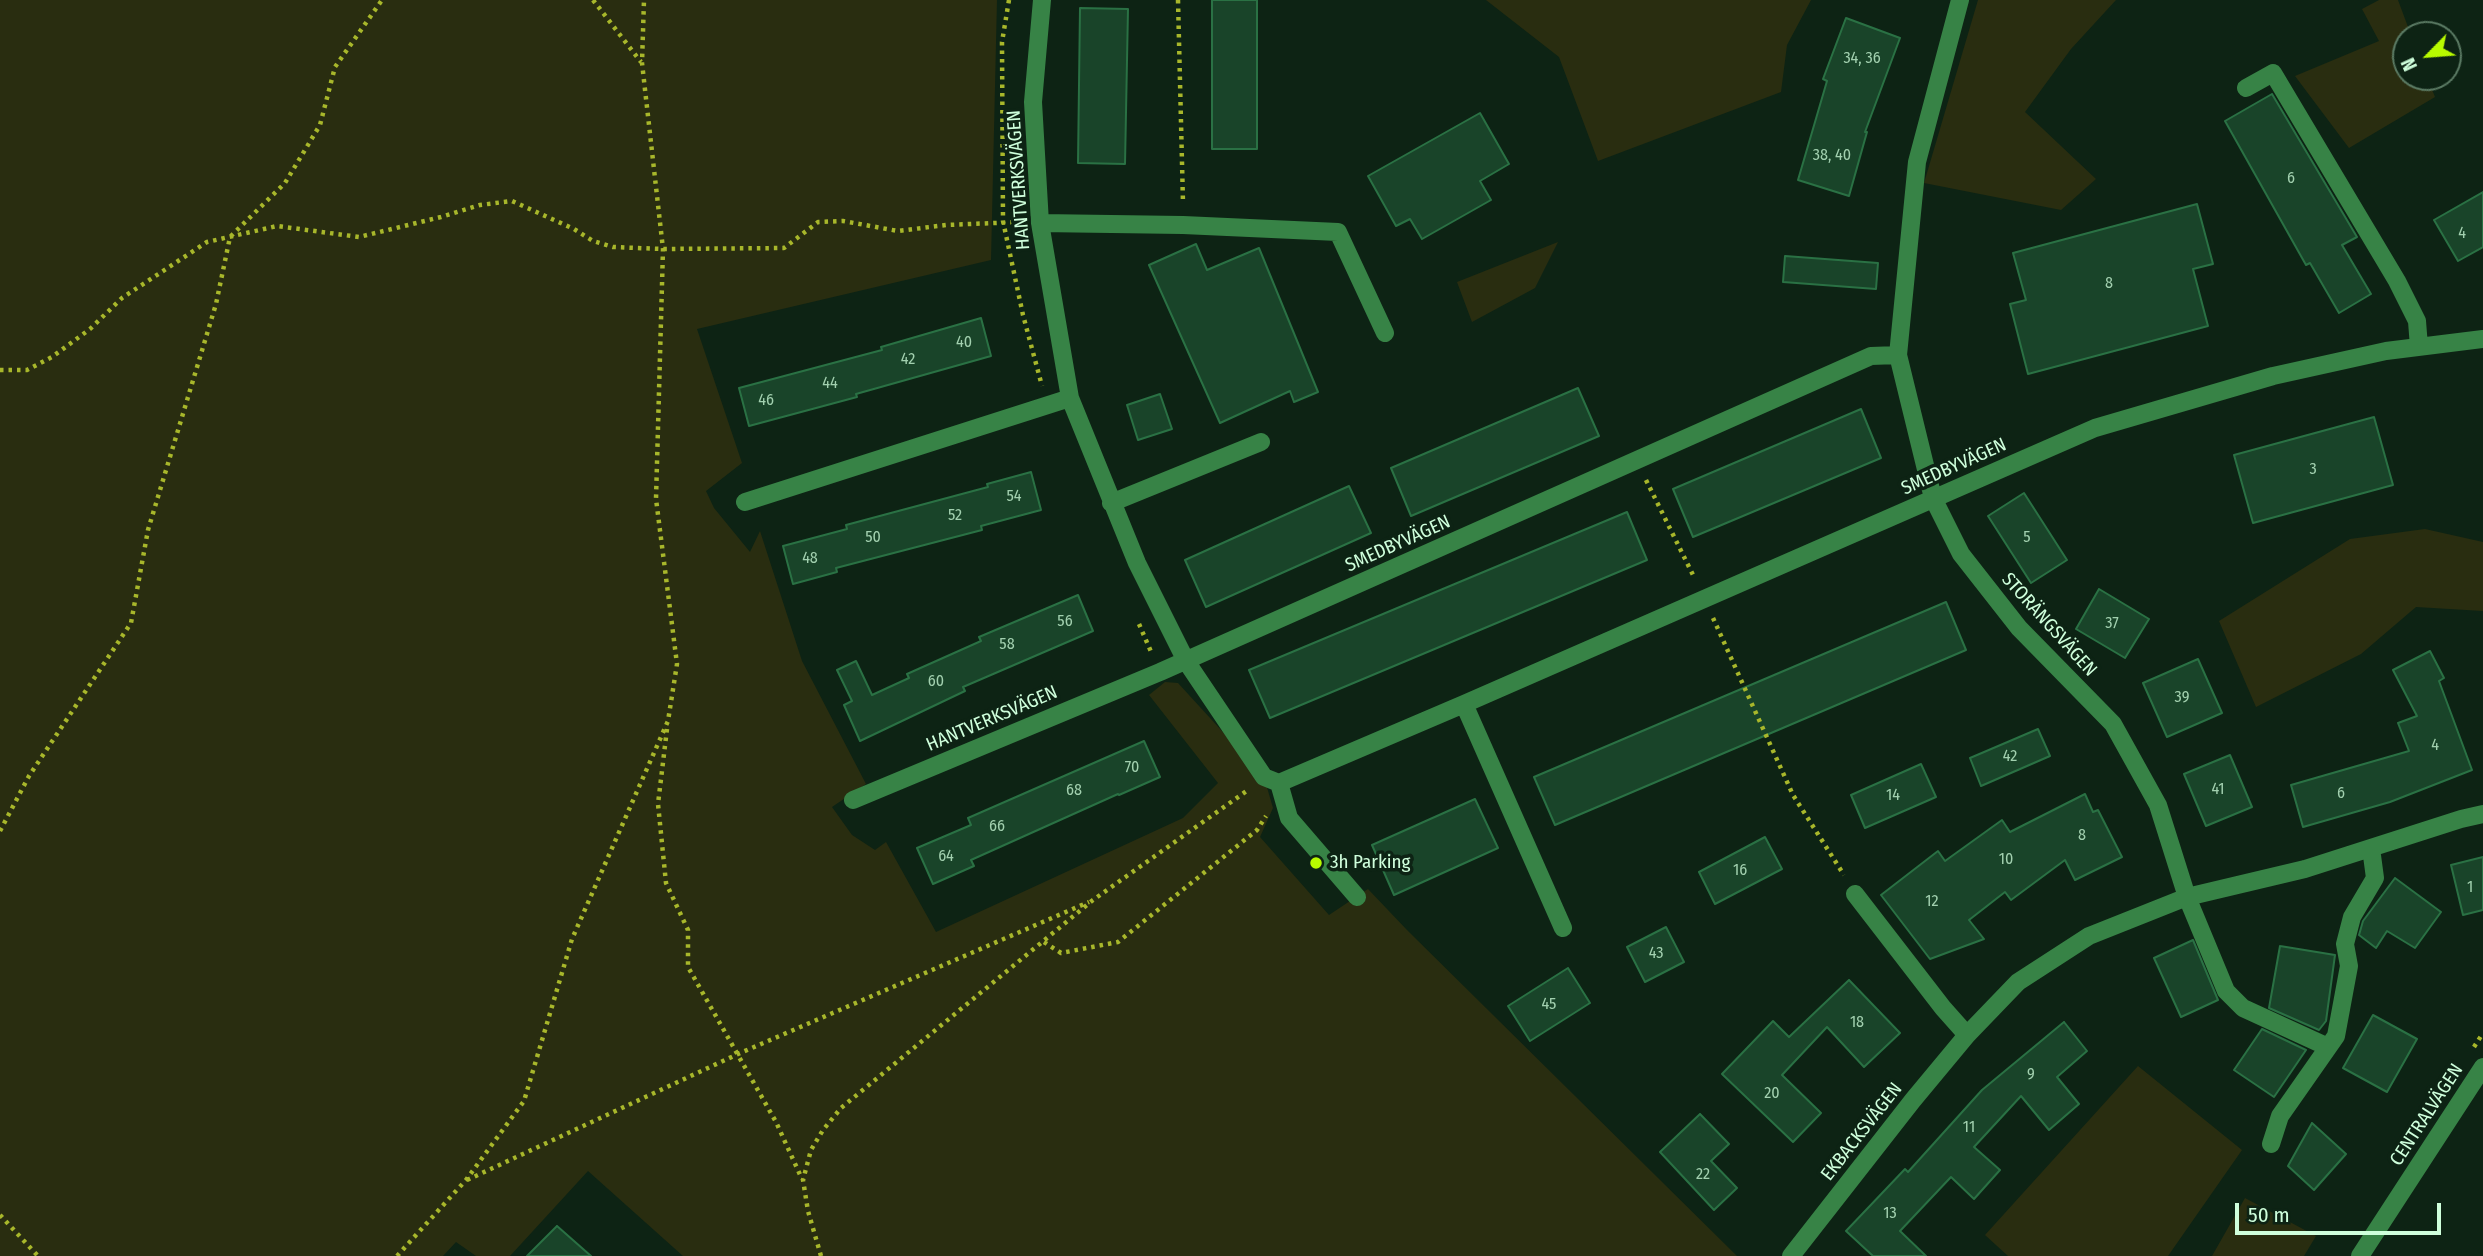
<!DOCTYPE html>
<html>
<head>
<meta charset="utf-8">
<style>
  body { margin:0 }
  #map { position:relative; width:2483px; height:1256px; overflow:hidden; background:#0d2314; font-family:"Fira Sans Condensed",sans-serif }
  canvas { display:block }
  .north { position:absolute; left:2392px; top:21px; width:70px; height:70px; box-sizing:border-box; background:#0d2314; border:2px solid #5b7b64; border-radius:50%; rotate:245deg; font-size:19px; font-weight:700; line-height:28px; text-align:center; color:#cfffdc }
  .north::after { content:''; display:block; margin:auto; width:24px; height:32px; background:#b8fa00; clip-path:polygon(50% 0,100% 100%,50% 72%,0 100%) }
  .scale { position:absolute; left:2235px; top:1203px; width:206px; height:32px; box-sizing:border-box; border:4px solid #cfffdc; border-top:0; padding-left:9px; font-size:21px; line-height:24px; white-space:nowrap; color:#cfffdc; -webkit-text-stroke:5px #0d2314; paint-order:stroke }
</style>
</head>
<body>
<div id="map">
<canvas width="2483" height="1256"></canvas>
<div class="north">N</div>
<div class="scale">50 m</div>
</div>
<script>
const g = document.querySelector('canvas').getContext('2d');
g.lineJoin = 'round';
function fill(path, color) {
  g.fillStyle = color;
  g.fill(path, 'evenodd');
}
function shape(rows) {
  const path = new Path2D();
  for (const r of rows) {
    path.moveTo(r[0], r[1]);
    for (let i = 2; i < r.length; i += 2) path.lineTo(r[i], r[i + 1]);
  }
  return path;
}
function strokePath(path, color, width, dash) {
  g.strokeStyle = color;
  g.lineWidth = width;
  g.lineCap = dash ? 'butt' : 'round';
  g.setLineDash(dash || []);
  g.stroke(path);
}
function drawText(font, color, halo, rows, align = 'center') {
  g.font = font + ' "Fira Sans Condensed",sans-serif';
  g.lineWidth = 7;
  g.setLineDash([]);
  g.textBaseline = 'middle';
  g.strokeStyle = halo;
  g.fillStyle = color;
  for (const [text, x, y, turn = 0] of rows) {
    g.save();
    g.translate(x, y);
    g.rotate((+turn || 0) * Math.PI / 180);
    g.textAlign = isNaN(turn) ? turn : align;
    if (halo) g.strokeText(text, 0, 0);
    g.fillText(text, 0, 0);
    g.restore();
  }
}
const green = shape([
  [0,0,997,0,991,260,697,329,742,463,706,491,714,508,750,552,760,531,802,661,866,784,832,807,852,835,875,850,886,842,936,932,1183,818,1218,783,1149,695,1165,682,1178,683,1264,777,1273,808,1260,837,1329,915,1368,889,1407,930,1737,1256,683,1256,588,1171,510,1256,476,1256,456,1242,443,1256,0,1256],
  [1486,0,1811,0,1787,45,1781,92,1598,161,1559,57],
  [1978,0,2116,0,2071,49,2025,112,2096,179,2061,210,1924,183],
  [2379,0,2398,0,2411,35,2406,35,2406,77,2427,77,2435,97,2349,148,2295,76,2379,41,2362,9],
  [1558,242,1535,288,1472,322,1457,282],
  [2425,529,2483,542,2483,611,2416,607,2361,654,2256,707,2219,621,2350,539],
  [2138,1066,2242,1150,2168,1256,2008,1256,1985,1235],
  [2245,1198,2316,1236,2304,1256,2212,1256]
]);
const building = shape([
  [1212,0,1257,0,1257,149,1212,149,1212,0],
  [1080,8,1128,9,1125,164,1078,163,1080,8],
  [1846,18,1900,38,1865,132,1867,132,1849,196,1798,180,1827,81,1823,79,1846,18],
  [2272,94,2357,237,2342,245,2371,294,2339,313,2310,263,2306,265,2225,121,2272,94],
  [1480,113,1509,164,1480,181,1491,200,1422,239,1410,219,1396,226,1368,176,1480,113],
  [2483,192,2483,247,2458,261,2434,220,2483,192],
  [2197,204,2213,264,2193,269,2208,326,2028,374,2010,304,2026,300,2013,253,2197,204],
  [1196,244,1207,270,1259,248,1318,392,1294,402,1290,391,1220,423,1149,265,1196,244],
  [1785,256,1878,263,1876,289,1783,282,1785,256],
  [981,318,991,356,856,394,857,397,749,426,739,388,882,350,881,347,981,318],
  [1578,388,1599,436,1411,516,1391,468,1578,388],
  [1160,394,1172,429,1138,440,1127,405,1160,394],
  [1861,409,1881,458,1693,537,1673,489,1861,409],
  [2374,417,2393,485,2253,523,2234,455,2374,417],
  [1031,472,1041,510,981,526,982,530,836,568,837,572,793,584,783,546,847,529,846,525,988,487,987,484,1031,472],
  [1349,486,1371,533,1206,607,1185,560,1349,486],
  [2024,493,2067,560,2031,583,1988,516,2024,493],
  [1627,512,1647,560,1270,718,1249,670,1627,512],
  [2099,589,2149,619,2125,658,2076,629,2099,589],
  [1078,595,1093,631,963,687,965,691,860,741,844,705,852,701,837,670,856,661,872,695,909,678,907,674,981,641,979,637,1078,595],
  [1946,602,1966,650,1555,825,1534,777,1946,602],
  [2430,651,2444,678,2439,681,2472,770,2390,802,2303,827,2291,785,2409,751,2398,723,2417,716,2393,670,2430,651],
  [2198,659,2222,713,2167,737,2143,683,2198,659],
  [2038,729,2050,756,1981,786,1970,758,2038,729],
  [1144,741,1160,777,1119,795,1118,794,971,860,974,866,933,884,917,848,971,825,968,818,1144,741],
  [2230,755,2252,807,2206,826,2184,774,2230,755],
  [1921,764,1936,797,1865,828,1851,795,1921,764],
  [2085,794,2093,812,2098,810,2122,857,2075,880,2065,860,2011,900,2005,892,1969,920,1984,939,1930,959,1881,895,1938,851,1945,861,2002,820,2010,832,2085,794],
  [1475,799,1498,848,1394,895,1372,845,1475,799],
  [1765,837,1782,869,1715,904,1699,872,1765,837],
  [2483,857,2483,910,2463,915,2451,865,2483,857],
  [2395,878,2441,912,2415,948,2387,931,2376,948,2359,935,2363,921,2395,878],
  [1666,927,1684,962,1645,982,1627,947,1666,927],
  [2193,940,2218,1000,2181,1017,2154,958,2193,940],
  [2280,946,2335,955,2326,1021,2319,1030,2269,1008,2280,946],
  [1568,968,1590,1003,1530,1041,1508,1006,1568,968],
  [1849,980,1900,1033,1864,1067,1827,1027,1782,1075,1821,1113,1793,1142,1722,1074,1773,1021,1789,1037,1849,980],
  [2373,1015,2417,1039,2387,1092,2343,1068,2373,1015],
  [2064,1022,2087,1051,2057,1077,2079,1104,2049,1130,2021,1096,1974,1147,2000,1170,1974,1199,1951,1177,1900,1231,1926,1256,1873,1256,1846,1231,1905,1169,1908,1172,1982,1090,2064,1022],
  [2262,1029,2306,1050,2274,1097,2234,1070,2262,1029],
  [1700,1114,1729,1144,1711,1161,1737,1188,1714,1210,1660,1152,1700,1114],
  [2312,1123,2346,1154,2314,1190,2288,1166,2312,1123],
  [557,1226,591,1256,527,1256,557,1226]
]);
const path = shape([
  [593,0,641,62],
  [1009,0,1002,42,1003,221,1023,315,1042,386],
  [1178,0,1183,203],
  [0,370,27,370,52,357,90,329,122,298,207,242,277,226,359,237,441,217,480,205,512,201,574,229,593,241,613,247,663,249,784,248,818,222,843,221,898,231,946,225,1018,222],
  [1646,480,1695,579],
  [1713,618,1793,795,1844,875],
  [1139,624,1152,654],
  [667,729,658,804,666,883,688,930,688,967,776,1122,802,1179],
  [0,831,29,776,131,623,148,530,216,304,230,237,285,183,320,125,335,67,382,0],
  [1044,942,1061,953,1118,942,1257,830,1266,816],
  [2474,1047,2483,1033],
  [467,1180,738,1054,1089,902],
  [0,1215,38,1256],
  [397,1256,466,1180,524,1101,572,939,668,721,677,664,656,499,663,249,642,63,644,0],
  [821,1256,808,1211,803,1180,811,1150,823,1130,841,1108,1093,900,1248,790]
]);
const minor = shape([
  [1042,0,1033,102,1040,223,1070,398,1137,563,1186,661,1264,777,1279,783],
  [1960,0,1917,162,1898,355,1933,498,1961,554,2019,628,2113,724,2158,805,2187,897,2226,991,2243,1008,2328,1047],
  [2246,88,2273,73,2397,281,2417,321,2419,347],
  [1040,223,1183,225,1338,232,1385,333],
  [745,502,1070,398],
  [1111,503,1261,442],
  [1464,704,1563,928],
  [1279,783,1464,704,2095,428,2273,376,2386,351,2483,339],
  [1279,783,1289,818,1357,897],
  [853,800,1160,672,1871,356,1898,355],
  [1855,894,1943,1008,1967,1035],
  [2271,1144,2280,1116,2336,1036,2349,966,2345,944,2352,917,2375,878,2371,848],
  [1791,1256,1913,1100,1967,1035,2018,982,2089,936,2187,897,2305,869,2461,819,2483,814],
  [2360,1256,2483,1067]
]);
const markers = [
  [1316,863,7,"#b8fa00"]
];
const numberNames = [
  ["34, 36",1862,59],
  ["38, 40",1832,156],
  ["6",2291,179],
  ["4",2462,234],
  ["8",2109,284],
  ["40",964,343],
  ["42",908,360],
  ["44",830,384],
  ["46",766,401],
  ["3",2313,470],
  ["54",1014,497],
  ["52",955,516],
  ["50",873,538],
  ["5",2027,538],
  ["48",810,559],
  ["56",1065,622],
  ["37",2112,624],
  ["58",1007,645],
  ["60",936,682],
  ["39",2182,698],
  ["4",2435,746],
  ["42",2010,757],
  ["70",1132,768],
  ["41",2218,790],
  ["68",1074,791],
  ["6",2341,794],
  ["14",1893,796],
  ["66",997,827],
  ["8",2082,836],
  ["64",946,857],
  ["10",2006,860],
  ["16",1740,871],
  ["1",2470,888],
  ["12",1932,902],
  ["43",1656,954],
  ["45",1549,1005],
  ["18",1857,1023],
  ["9",2031,1075],
  ["20",1772,1094],
  ["11",1969,1128],
  ["22",1703,1175],
  ["13",1890,1214]
];
const streetNames = [
  ["HANTVERKSVÄGEN",1019,180,-94],
  ["SMEDBYVÄGEN",1954,467,-24],
  ["SMEDBYVÄGEN",1398,544,-24],
  ["STORÄNGSVÄGEN",2049,625,48],
  ["HANTVERKSVÄGEN",992,719,-23],
  ["CENTRALVÄGEN",2427,1115,-57],
  ["EKBACKSVÄGEN",1862,1132,-52]
];
const poiNames = [
  ["3h Parking",1330,863]
];
fill(green, '#292d10');
fill(building, '#194429');
strokePath(building, '#2a7144', 2);
strokePath(path, '#a8b72b', 4.5, [3.5, 5]);
strokePath(minor, '#378346', 18);
for (const [x, y, r, color] of markers) {
  const dot = new Path2D();
  dot.arc(x, y, r, 0, 2 * Math.PI);
  g.fillStyle = color;
  g.fill(dot);
  strokePath(dot, '#0d2314', 2.5);
}
drawText('16px', '#a2d0af', null, numberNames);
drawText('19px', '#cfffdc', '#0d2314', streetNames);
drawText('19px', '#cfffdc', '#0d2314', poiNames, 'left');
</script>
</body>
</html>
